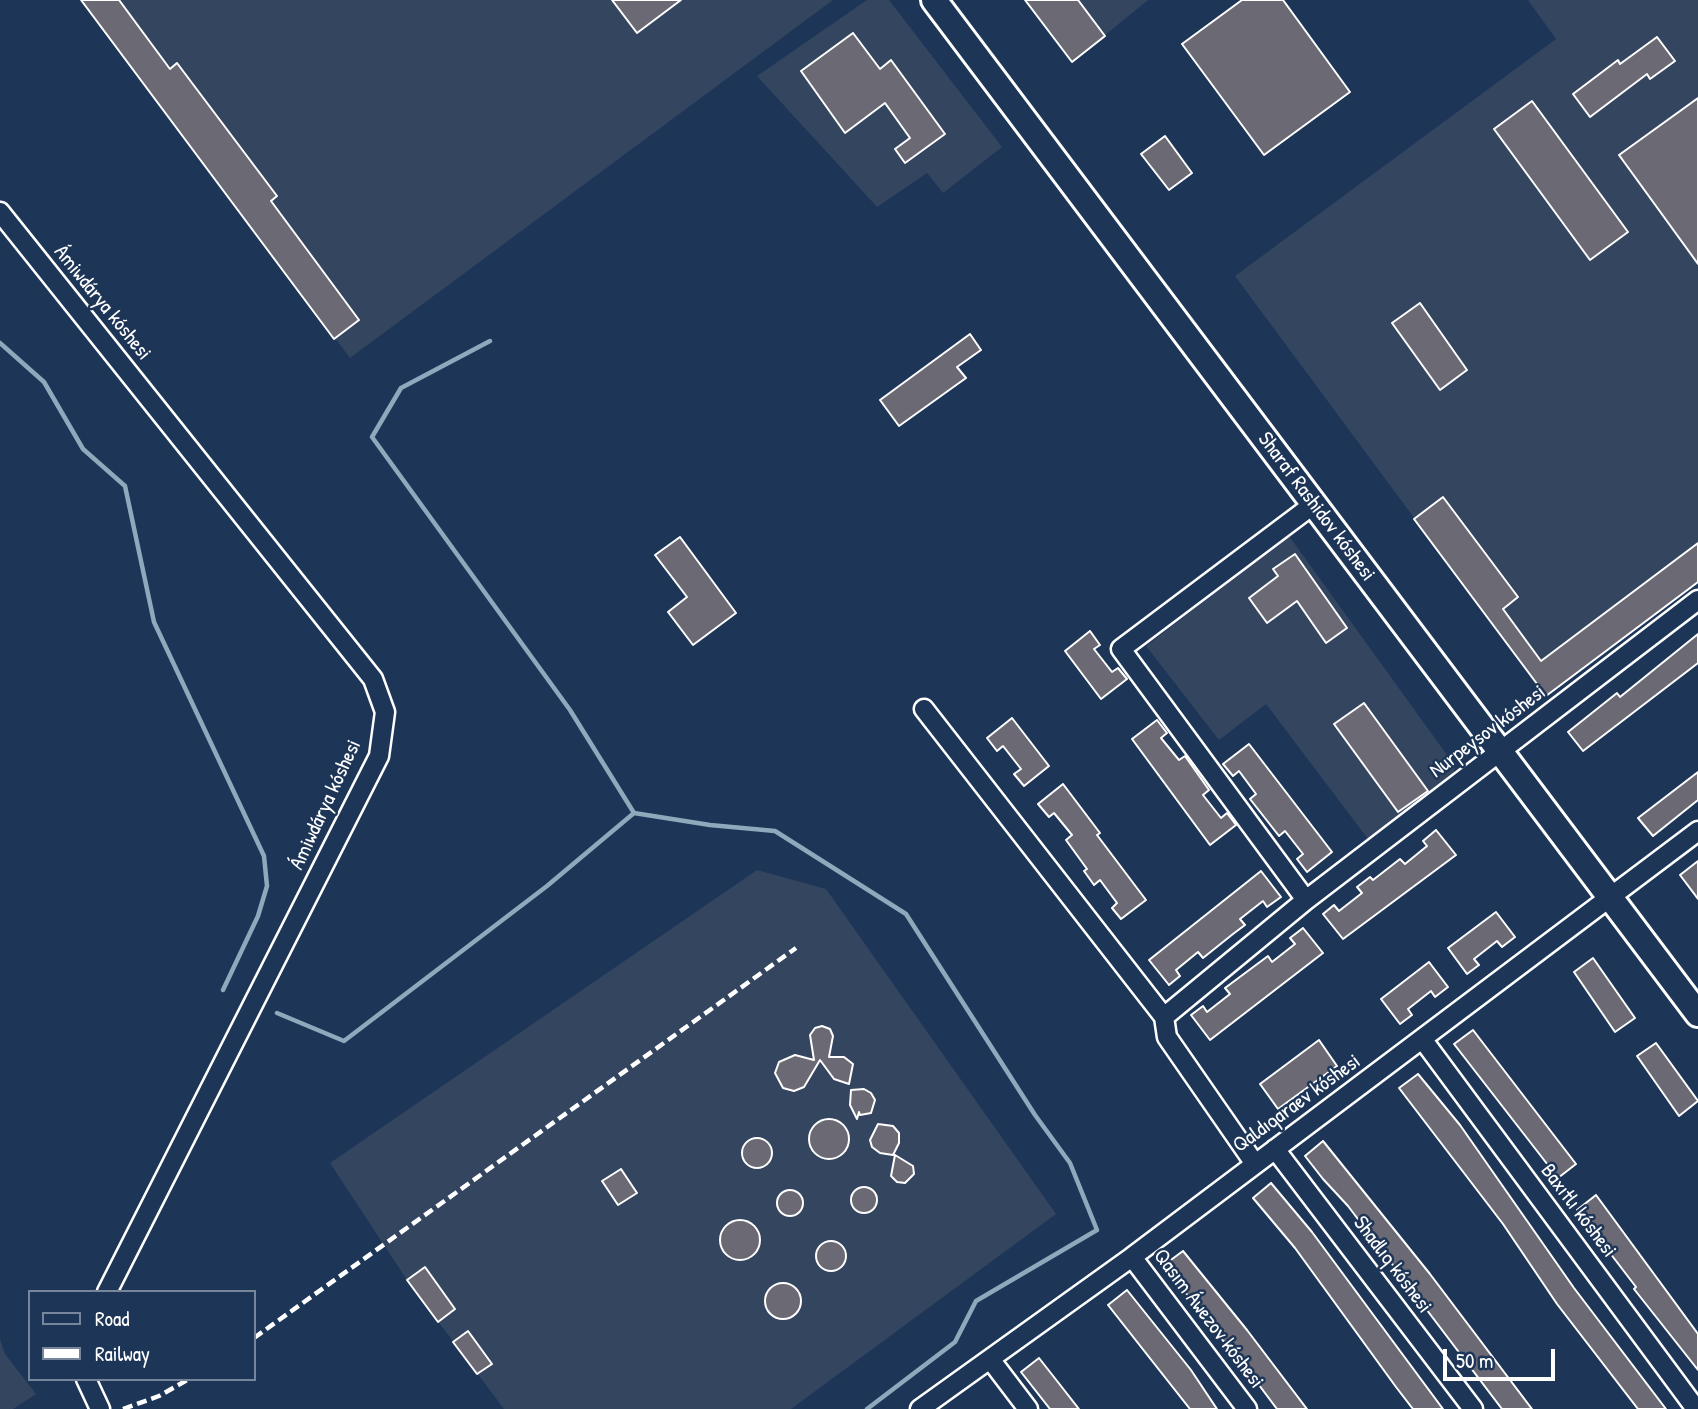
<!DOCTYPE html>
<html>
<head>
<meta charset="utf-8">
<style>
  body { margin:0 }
  #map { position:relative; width:1698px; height:1409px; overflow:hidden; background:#1d3557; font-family:"Patrick Hand",sans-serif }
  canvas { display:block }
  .legend { position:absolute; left:28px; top:1290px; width:228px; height:91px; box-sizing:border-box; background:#1d3557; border:2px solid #77869a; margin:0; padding:9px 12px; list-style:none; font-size:21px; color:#fff }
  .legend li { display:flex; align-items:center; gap:14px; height:35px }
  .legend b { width:35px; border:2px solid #77869a }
  .scale { position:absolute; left:1443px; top:1349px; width:112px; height:32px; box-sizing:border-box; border:4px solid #fff; border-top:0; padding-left:9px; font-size:21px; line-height:24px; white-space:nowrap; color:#fff; -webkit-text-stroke:5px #1d3557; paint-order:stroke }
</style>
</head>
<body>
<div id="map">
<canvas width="1698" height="1409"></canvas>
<ul class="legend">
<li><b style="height:9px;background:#1d3557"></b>Road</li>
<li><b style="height:9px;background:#fff"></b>Railway</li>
</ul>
<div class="scale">50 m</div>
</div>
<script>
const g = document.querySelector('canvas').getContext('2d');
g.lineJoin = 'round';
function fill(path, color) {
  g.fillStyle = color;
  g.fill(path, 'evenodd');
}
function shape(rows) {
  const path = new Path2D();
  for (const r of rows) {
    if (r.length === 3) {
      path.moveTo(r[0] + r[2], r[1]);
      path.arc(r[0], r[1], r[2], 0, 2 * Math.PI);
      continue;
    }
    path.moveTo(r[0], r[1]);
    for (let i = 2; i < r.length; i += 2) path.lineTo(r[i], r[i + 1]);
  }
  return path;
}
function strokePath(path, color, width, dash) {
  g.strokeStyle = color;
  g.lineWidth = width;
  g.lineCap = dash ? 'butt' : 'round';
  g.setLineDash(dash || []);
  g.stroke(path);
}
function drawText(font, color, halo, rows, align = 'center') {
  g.font = font + ' "Patrick Hand",sans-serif';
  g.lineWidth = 5;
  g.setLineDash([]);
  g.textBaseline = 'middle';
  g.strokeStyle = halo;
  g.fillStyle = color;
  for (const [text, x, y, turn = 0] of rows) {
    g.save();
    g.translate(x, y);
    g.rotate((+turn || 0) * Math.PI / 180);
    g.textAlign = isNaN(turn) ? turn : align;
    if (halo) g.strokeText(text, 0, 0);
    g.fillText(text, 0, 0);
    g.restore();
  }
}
const built = shape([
  [81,0,833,0,350,358],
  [867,0,889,0,1002,147,943,193,927,173,877,207,757,76],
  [1026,0,1148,0,1072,62],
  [1528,0,1698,0,1698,582,1546,696,1235,276,1556,39],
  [1289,536,1455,766,1452,780,1368,839,1266,704,1219,740,1146,646],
  [757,870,826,889,1056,1214,791,1409,504,1409,407,1280,330,1163],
  [0,1339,5,1354,36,1394,13,1409,0,1409]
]);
const stream = shape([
  [490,341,401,388,372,437,570,710,634,813,710,825,775,831,906,914,1035,1115,1070,1163,1097,1230,976,1301,955,1342,867,1409],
  [0,343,44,382,83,449,125,486,154,622,264,856,267,886,258,916,223,990],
  [277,1013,344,1041,547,886,634,813]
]);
const building = shape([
  [81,0,119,0,170,69,177,63,277,196,271,201,359,320,334,339,81,0],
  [612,0,681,0,637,33,612,0],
  [1025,0,1078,0,1105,36,1072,62,1025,0],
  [1242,0,1283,0,1350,92,1264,155,1182,44,1242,0],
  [853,33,880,69,891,60,945,134,905,163,895,149,910,138,885,103,845,133,801,71,853,33],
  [1657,37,1675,61,1650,79,1647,74,1590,117,1573,94,1618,60,1620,64,1657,37],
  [1698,98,1698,264,1619,155,1698,98],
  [1532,101,1628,232,1590,260,1494,129,1532,101],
  [1165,136,1192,173,1169,190,1141,154,1165,136],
  [1420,303,1467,370,1440,390,1392,323,1420,303],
  [970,334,981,350,957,367,966,378,899,426,880,400,970,334],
  [1443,497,1518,597,1503,609,1541,661,1698,543,1698,582,1546,696,1414,519,1443,497],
  [680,537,736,613,693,645,668,612,687,597,655,555,680,537],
  [1295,554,1347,628,1326,643,1297,601,1267,623,1249,598,1278,576,1273,569,1295,554],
  [1090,631,1100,645,1094,649,1112,672,1118,668,1127,679,1101,699,1065,651,1090,631],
  [1698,634,1698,663,1583,751,1568,732,1617,693,1620,697,1698,634],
  [1364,703,1428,791,1398,812,1334,724,1364,703],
  [1012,718,1049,766,1024,786,1014,774,1021,769,1003,746,997,751,987,738,1012,718],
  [1157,720,1167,733,1161,738,1179,760,1185,756,1209,790,1203,795,1221,818,1227,813,1236,825,1210,845,1132,739,1157,720],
  [1249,744,1332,852,1307,872,1297,859,1303,854,1285,831,1279,836,1250,799,1256,794,1239,771,1233,776,1223,764,1249,744],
  [1698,772,1698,800,1653,836,1638,818,1698,772],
  [1063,784,1100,833,1097,835,1146,900,1121,919,1112,908,1117,903,1100,880,1094,885,1084,871,1087,869,1066,840,1072,835,1054,813,1049,817,1038,804,1063,784],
  [1436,830,1456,855,1343,939,1323,914,1334,905,1339,911,1362,893,1357,887,1370,877,1373,880,1400,859,1405,864,1427,846,1423,841,1436,830],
  [1698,861,1698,899,1680,875,1698,861],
  [1261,871,1281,897,1267,907,1263,901,1240,919,1245,925,1233,934,1203,958,1198,952,1176,970,1180,976,1169,985,1149,960,1261,871],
  [1496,912,1515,937,1502,947,1497,941,1474,959,1479,965,1467,974,1448,948,1496,912],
  [1303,928,1323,953,1210,1040,1191,1015,1203,1006,1207,1012,1230,994,1225,988,1268,956,1272,962,1295,944,1290,938,1303,928],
  [1593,958,1635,1018,1615,1032,1574,972,1593,958],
  [1429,962,1448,987,1435,997,1431,991,1408,1009,1412,1015,1400,1024,1381,999,1429,962],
  [822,1026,830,1029,833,1036,829,1057,844,1057,853,1064,849,1084,834,1079,820,1060,804,1087,794,1091,783,1088,775,1073,779,1062,795,1055,814,1060,810,1035,815,1028,822,1026],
  [1473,1030,1576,1164,1558,1178,1454,1044,1473,1030],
  [1319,1040,1337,1066,1278,1109,1260,1084,1319,1040],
  [1656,1043,1698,1101,1679,1116,1637,1056,1656,1043],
  [1418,1074,1460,1125,1574,1288,1666,1409,1638,1409,1557,1304,1503,1224,1399,1088,1418,1074],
  [851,1090,864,1089,871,1093,875,1100,871,1113,860,1115,859,1112,857,1119,850,1105,851,1090],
  [829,1139,20],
  [878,1124,893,1126,899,1133,899,1143,893,1155,880,1153,872,1147,870,1140,878,1124],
  [757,1153,15],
  [1323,1141,1430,1274,1532,1409,1502,1409,1348,1206,1323,1179,1305,1156,1323,1141],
  [895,1155,913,1166,914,1174,905,1183,897,1182,891,1176,895,1155],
  [621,1169,637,1193,618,1205,602,1181,621,1169],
  [1271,1183,1312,1232,1443,1409,1413,1409,1396,1387,1295,1248,1253,1198,1271,1183],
  [864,1200,13],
  [790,1203,13],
  [1596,1195,1698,1334,1698,1370,1634,1289,1636,1287,1577,1210,1596,1195],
  [740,1240,20],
  [831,1256,15],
  [1183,1251,1247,1330,1307,1409,1277,1409,1226,1341,1224,1342,1164,1265,1183,1251],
  [425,1267,455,1309,438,1322,407,1280,425,1267],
  [783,1301,18],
  [1127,1290,1191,1370,1217,1409,1190,1409,1108,1305,1127,1290],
  [468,1331,492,1364,477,1374,453,1342,468,1331],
  [1039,1358,1061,1386,1079,1409,1050,1409,1021,1372,1039,1358]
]);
const street = shape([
  [0,212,373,679,385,712,379,756,107,1292],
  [924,709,1164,1017,1167,1037,1255,1164],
  [1306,900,1121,649,1314,504],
  [1164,1017,1306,900,1698,600],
  [1423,1040,1696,1409],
  [1275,1149,1473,1409],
  [1132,1257,1247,1409],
  [990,1359,1028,1409],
  [86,1379,100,1409],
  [920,1409,1132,1257,1698,831]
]);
const secondary = shape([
  [934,0,1698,1014]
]);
const rail = shape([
  [254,1338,796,948],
  [123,1409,159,1396,189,1379]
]);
const streetNames = [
  ["Ámiwdárya kóshesi",102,303,51],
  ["Sharaf Rashidov kóshesi",1316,507,53],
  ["Nurpeysov kóshesi",1488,732,-37],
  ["Ámiwdárya kóshesi",326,805,-65],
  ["Qaldıqaraev kóshesi",1297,1104,-36],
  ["Baxıtlı kóshesi",1578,1211,53],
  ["Shadlıq kóshesi",1392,1265,53],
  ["Qasım Áwezov kóshesi",1208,1319,53]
];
fill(built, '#344560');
strokePath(stream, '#90a8bb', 4.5);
fill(building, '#6b6a74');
strokePath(building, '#fff', 2);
strokePath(street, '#fff', 23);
strokePath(secondary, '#fff', 30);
strokePath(street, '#1d3557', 18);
strokePath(secondary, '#1d3557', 24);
strokePath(rail, '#fff', 4.5, [10, 5]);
drawText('21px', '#fff', '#1d3557', streetNames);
</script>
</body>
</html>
